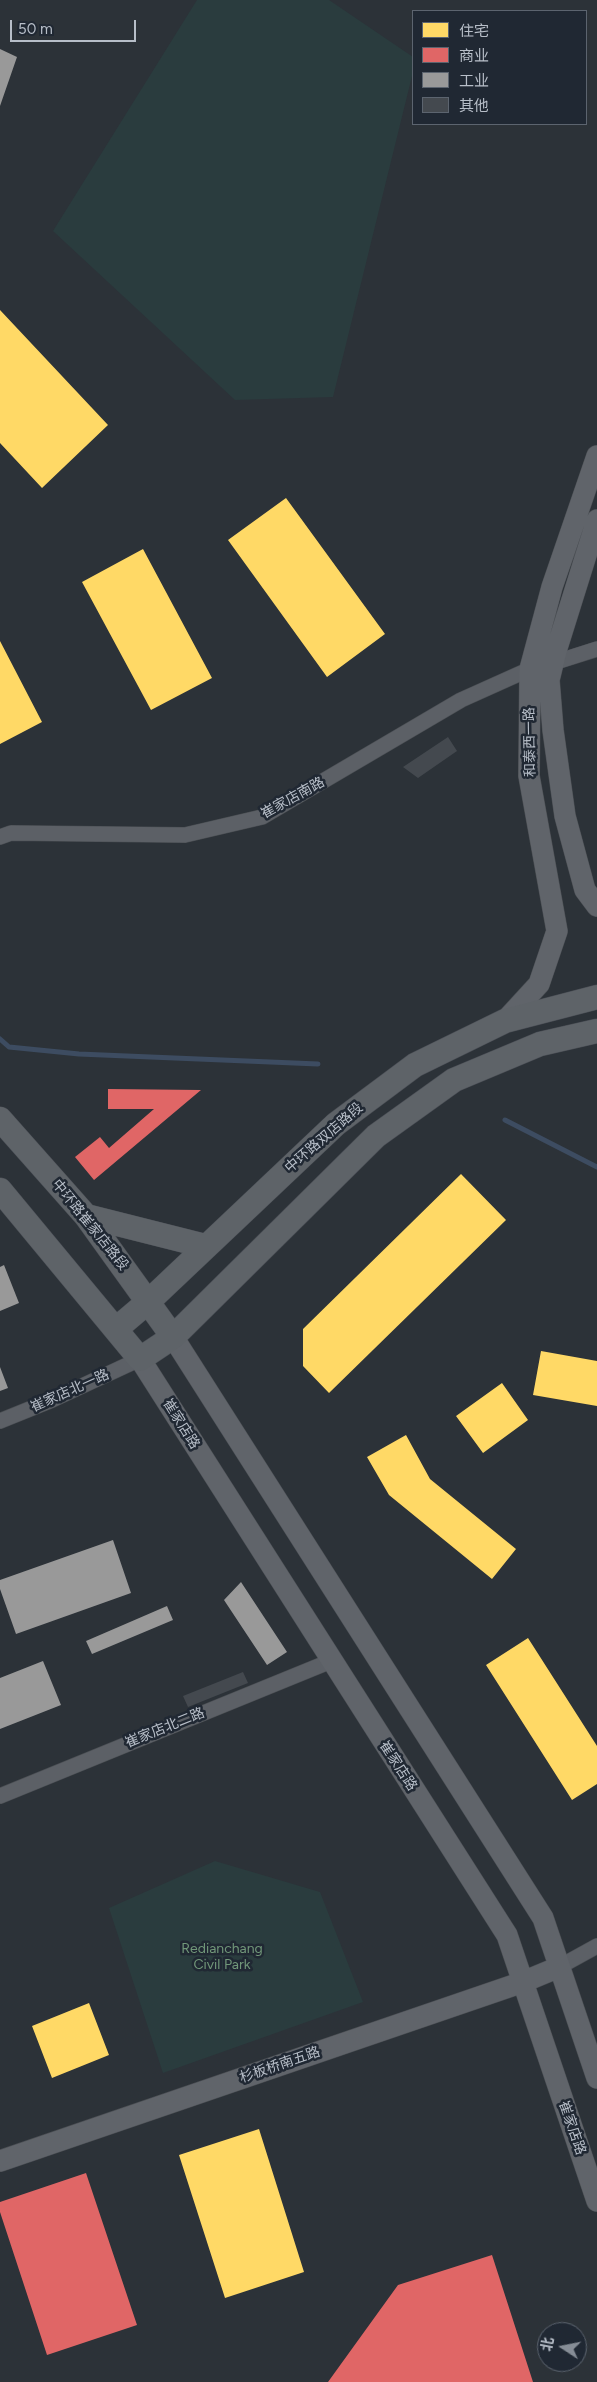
<!DOCTYPE html>
<html>
<head>
<meta charset="utf-8">
<style>
  body { margin:0 }
  #map { position:relative; width:597px; height:2382px; overflow:hidden; background:#2c3238; font-family:Figtree,"Noto Sans SC",sans-serif }
  canvas { display:block }
  .legend { position:absolute; left:412px; top:10px; width:175px; height:115px; box-sizing:border-box; background:#202833; border:1px solid #5c646f; margin:0; padding:6px 9px; list-style:none; font-size:15px; color:#b7bec8 }
  .legend li { display:flex; align-items:center; gap:10px; height:25px }
  .legend b { width:25px; border:1px solid #5c646f }
  .north { position:absolute; left:537px; top:2322px; width:50px; height:50px; box-sizing:border-box; background:#202833; border:1px solid #5c646f; border-radius:50%; rotate:281deg; font-size:14px; font-weight:700; line-height:20px; text-align:center; color:#b7bec8 }
  .north::after { content:''; display:block; margin:auto; width:18px; height:22px; background:#868d96; clip-path:polygon(50% 0,100% 100%,50% 72%,0 100%) }
  .scale { position:absolute; left:10px; top:20px; width:126px; height:22px; box-sizing:border-box; border:2px solid #b7bec8; border-top:0; padding-left:6px; font-size:15px; line-height:18px; white-space:nowrap; color:#b7bec8; -webkit-text-stroke:4px #202833; paint-order:stroke }
</style>
</head>
<body>
<div id="map">
<canvas width="597" height="2382"></canvas>
<ul class="legend">
<li><b style="height:14px;background:#ffd966"></b>住宅</li>
<li><b style="height:14px;background:#e06666"></b>商业</li>
<li><b style="height:14px;background:#999"></b>工业</li>
<li><b style="height:14px;background:#44494f"></b>其他</li>
</ul>
<div class="north">北</div>
<div class="scale">50 m</div>
</div>
<script>
const g = document.querySelector('canvas').getContext('2d');
g.lineJoin = 'round';
function fill(path, color) {
  g.fillStyle = color;
  g.fill(path, 'evenodd');
}
function shape(rows) {
  const path = new Path2D();
  for (const r of rows) {
    path.moveTo(r[0], r[1]);
    for (let i = 2; i < r.length; i += 2) path.lineTo(r[i], r[i + 1]);
  }
  return path;
}
function strokePath(path, color, width, dash) {
  g.strokeStyle = color;
  g.lineWidth = width;
  g.lineCap = dash ? 'butt' : 'round';
  g.setLineDash(dash || []);
  g.stroke(path);
}
function drawText(font, color, halo, rows, align = 'center') {
  g.font = font + ' Figtree,"Noto Sans SC",sans-serif';
  g.lineWidth = 5;
  g.setLineDash([]);
  g.textBaseline = 'middle';
  g.strokeStyle = halo;
  g.fillStyle = color;
  for (const [text, x, y, turn = 0] of rows) {
    g.save();
    g.translate(x, y);
    g.rotate((+turn || 0) * Math.PI / 180);
    g.textAlign = isNaN(turn) ? turn : align;
    if (halo) g.strokeText(text, 0, 0);
    g.fillText(text, 0, 0);
    g.restore();
  }
}
const green = shape([
  [197,0,329,0,413,57,413,72,333,397,235,400,53,231],
  [215,1861,320,1892,363,2002,163,2073,109,1908]
]);
const homes = shape([
  [0,310,108,425,42,488,0,443],
  [286,498,385,634,327,677,228,540],
  [143,549,212,678,151,710,82,582],
  [0,641,42,722,0,744],
  [461,1174,506,1220,329,1393,303,1366,303,1329],
  [541,1351,597,1361,597,1406,533,1395],
  [502,1383,528,1420,483,1453,456,1416],
  [406,1435,430,1479,516,1549,492,1579,389,1495,367,1457],
  [528,1638,597,1746,597,1784,572,1800,486,1665],
  [89,2003,109,2055,52,2078,32,2026],
  [259,2129,304,2272,225,2298,179,2155]
]);
const shops = shape([
  [108,1089,201,1090,94,1180,75,1157,100,1137,109,1148,154,1109,108,1109],
  [86,2173,137,2325,47,2355,0,2212,0,2202],
  [492,2255,533,2382,328,2382,398,2285]
]);
const industry = shape([
  [0,49,17,57,0,106],
  [4,1265,19,1303,0,1311,0,1267],
  [0,1367,8,1388,0,1391],
  [113,1540,131,1593,16,1634,0,1589,0,1580],
  [241,1582,287,1652,267,1665,224,1600],
  [167,1606,173,1620,92,1654,86,1641],
  [43,1661,61,1705,0,1729,0,1678]
]);
const stream = shape([
  [0,1039,9,1047,79,1054,318,1064],
  [505,1120,597,1167]
]);
const building = shape([
  [448,737,457,751,418,778,403,767],
  [243,1672,248,1683,188,1707,183,1696]
]);
const street = shape([
  [553,663,597,649],
  [0,837,11,833,185,835,262,817,461,700,530,669],
  [0,1421,52,1400,140,1359],
  [0,1796,331,1661],
  [559,1967,597,1946]
]);
const secondary = shape([
  [597,520,556,651,549,680,553,730,565,816,585,890,597,906],
  [505,1021,539,984,557,931,529,776,530,669,552,587,597,456],
  [173,1337,543,1918,597,2078],
  [140,1359,507,1935,597,2201],
  [0,2161,523,1982,559,1967]
]);
const primary = shape([
  [0,1119,86,1216,173,1337],
  [0,1190,140,1359,173,1337,376,1136,454,1080,540,1044,597,1031],
  [86,1216,205,1246],
  [116,1329,149,1301,336,1124,415,1065,505,1021,597,997]
]);
const streetNames = [
  ["和泰西一路",530,742,-91],
  ["崔家店南路",293,798,-29],
  ["中环路双店路段",324,1138,-41],
  ["中环路崔家店路段",90,1225,51],
  ["崔家店北一路",70,1391,-24],
  ["崔家店路",181,1424,58],
  ["崔家店北二路",165,1728,-22],
  ["崔家店路",398,1766,57],
  ["杉板桥南五路",280,2065,-19],
  ["崔家店路",572,2128,71]
];
const parkNames = [
  ["Redianchang",222,1949],
  ["Civil Park",222,1965]
];
fill(green, '#2a3c3e');
fill(homes, '#ffd966');
fill(shops, '#e06666');
fill(industry, '#999');
strokePath(stream, '#3d4c61', 5);
fill(building, '#44494f');
strokePath(street, '#4a4e53', 16);
strokePath(secondary, '#4a4e53', 22);
strokePath(primary, '#4a4e55', 25);
strokePath(street, '#5c6066', 15);
strokePath(secondary, '#60646a', 21);
strokePath(primary, '#5e6368', 24);
drawText('14px', '#b7bec8', '#202833', streetNames);
drawText('14px', '#719779', '#202833', parkNames);
</script>
</body>
</html>
